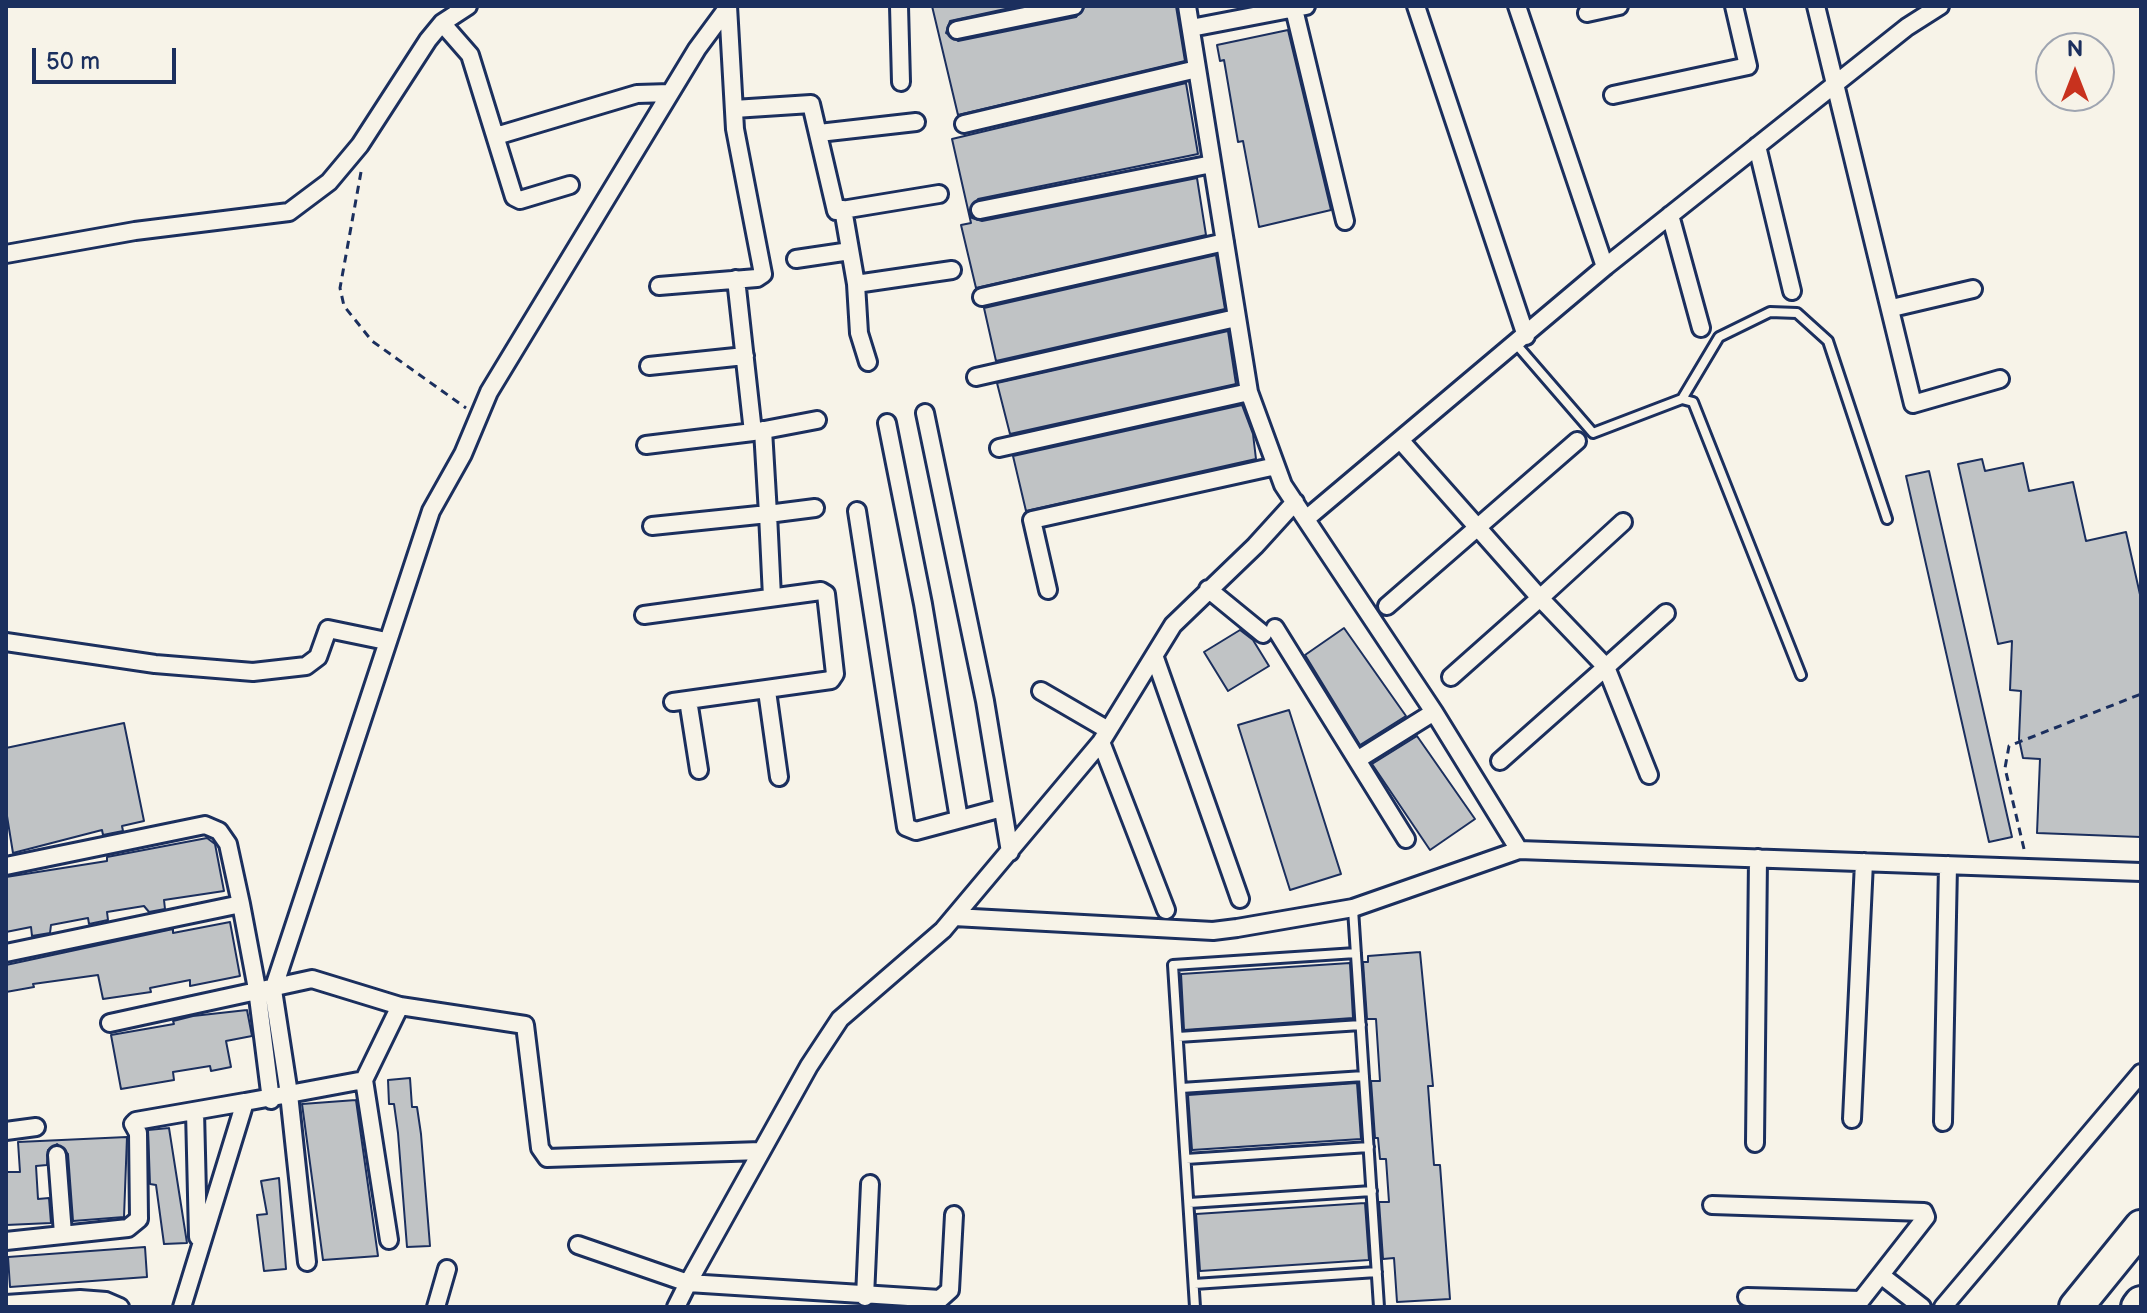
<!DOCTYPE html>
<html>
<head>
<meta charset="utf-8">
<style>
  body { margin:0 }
  #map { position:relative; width:2147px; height:1313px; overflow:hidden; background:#f7f3e8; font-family:"Balsamiq Sans",sans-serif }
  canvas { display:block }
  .frame { position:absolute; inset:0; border:8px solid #1b2f5e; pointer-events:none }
  .north { position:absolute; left:2035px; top:32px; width:80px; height:80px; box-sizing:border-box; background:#f7f3e8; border:2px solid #9fa5b1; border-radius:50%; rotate:0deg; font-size:22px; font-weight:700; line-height:32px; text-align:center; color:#1b2f5e }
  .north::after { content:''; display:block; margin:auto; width:28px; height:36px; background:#c8321e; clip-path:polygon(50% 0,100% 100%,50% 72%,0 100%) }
  .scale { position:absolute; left:32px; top:48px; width:144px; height:36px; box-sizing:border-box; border:4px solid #1b2f5e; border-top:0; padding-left:10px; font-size:24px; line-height:28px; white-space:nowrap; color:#1b2f5e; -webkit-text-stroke:6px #f7f3e8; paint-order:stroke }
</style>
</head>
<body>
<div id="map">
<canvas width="2147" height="1313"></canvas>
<div class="frame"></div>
<div class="north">N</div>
<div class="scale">50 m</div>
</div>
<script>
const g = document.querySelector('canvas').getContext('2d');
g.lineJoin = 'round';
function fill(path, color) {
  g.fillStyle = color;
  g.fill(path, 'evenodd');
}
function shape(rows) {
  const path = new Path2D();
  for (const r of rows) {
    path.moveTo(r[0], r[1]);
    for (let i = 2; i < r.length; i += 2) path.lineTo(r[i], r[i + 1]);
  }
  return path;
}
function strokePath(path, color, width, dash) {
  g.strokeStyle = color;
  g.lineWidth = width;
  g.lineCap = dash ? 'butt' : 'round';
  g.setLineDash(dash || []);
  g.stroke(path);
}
const building = shape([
  [932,6,1019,6,950,21,946,33,958,41,1076,17,1085,6,1176,6,1185,61,958,115,932,6],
  [1288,30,1331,210,1259,227,1243,141,1238,142,1224,60,1220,61,1217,45,1288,30],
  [1186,83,1198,154,978,199,969,211,972,218,982,221,1197,178,1206,235,976,288,961,225,971,223,952,139,1186,83],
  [1216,255,1225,309,996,361,984,308,1216,255],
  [1228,331,1236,384,1010,434,997,383,1228,331],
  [1242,405,1253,434,1256,459,1026,511,1013,456,1242,405],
  [1982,459,1985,471,2023,463,2029,491,2073,482,2086,541,2126,532,2141,599,2141,837,2037,833,2040,759,2023,758,2019,739,2021,691,2010,690,2012,641,1998,644,1958,464,1982,459],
  [1929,471,2012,837,1989,842,1906,476,1929,471],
  [1344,628,1406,716,1360,745,1305,655,1344,628],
  [1240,630,1253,640,1269,666,1228,691,1204,652,1240,630],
  [1289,710,1341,874,1290,890,1238,725,1289,710],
  [124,723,144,821,122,826,123,831,103,835,102,830,13,853,6,810,6,748,124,723],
  [1417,736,1475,819,1430,850,1372,764,1417,736],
  [207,838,215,844,224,891,164,900,165,909,149,912,144,906,107,912,108,920,89,924,88,918,51,925,50,933,32,936,31,927,6,932,6,877,107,861,107,857,207,838],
  [230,922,240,976,190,986,190,980,150,988,151,992,103,999,98,975,33,984,34,987,6,992,6,965,173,929,173,933,230,922],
  [1420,952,1433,1086,1428,1086,1434,1165,1440,1165,1450,1299,1397,1302,1394,1258,1383,1259,1379,1202,1389,1202,1386,1159,1380,1159,1378,1138,1375,1138,1371,1081,1380,1081,1376,1019,1367,1019,1363,962,1368,962,1368,956,1420,952],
  [1350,963,1353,1018,1184,1030,1181,974,1350,963],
  [247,1010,252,1036,226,1041,231,1067,211,1071,210,1066,173,1072,174,1080,121,1089,111,1035,174,1024,173,1021,193,1016,247,1010],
  [410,1078,412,1107,417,1107,421,1134,430,1246,407,1247,398,1133,394,1104,389,1104,388,1080,410,1078],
  [1357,1083,1361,1139,1192,1150,1188,1095,1357,1083],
  [356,1100,378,1256,323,1260,302,1104,356,1100],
  [169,1128,187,1243,164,1244,156,1185,150,1184,148,1130,169,1128],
  [127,1137,124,1217,73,1221,68,1154,57,1144,48,1150,47,1165,36,1166,38,1199,49,1198,51,1223,6,1225,6,1172,20,1172,18,1142,127,1137],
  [279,1178,286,1269,264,1271,257,1215,267,1214,261,1181,279,1178],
  [1365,1203,1369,1260,1200,1271,1196,1214,1365,1203],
  [145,1247,147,1277,10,1287,8,1257,145,1247]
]);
const path = shape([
  [361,172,340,288,344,306,372,341,466,408],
  [2024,849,2005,768,2009,746,2141,694]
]);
const lane = shape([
  [1516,344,1593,433,1682,399,1693,402,1801,675],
  [1682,399,1719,337,1770,312,1797,313,1828,341,1887,519],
  [1353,909,1379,1307],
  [1178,1037,1361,1025],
  [1181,1088,1364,1076],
  [1186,1159,1369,1147],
  [1189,1203,1372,1191],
  [1194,1284,1377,1272],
  [1195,1307,1173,965,1356,953]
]);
const street = shape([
  [899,6,901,82],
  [1187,6,1249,392,1283,485,1434,712,1519,850],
  [1416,6,1526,336],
  [1517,6,1605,267],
  [1816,6,1913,404,2000,379],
  [1294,9,1345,221],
  [1587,13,1619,6],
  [442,23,470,55,514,197,520,200,570,185],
  [1191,28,1306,6],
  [957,30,1074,6],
  [1613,95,1748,66,1734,6],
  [734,109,811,104,836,211,939,194],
  [964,124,1197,69],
  [819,133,916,122],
  [496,136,637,94,670,93],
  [1757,146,1792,291],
  [843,209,856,284,952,270],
  [980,210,1212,164],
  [1670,215,1701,328],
  [6,254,135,231,289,212,329,182,360,145,428,40,442,23,468,6],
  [796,259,850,251],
  [856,284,859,333,868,362],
  [659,286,757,278,763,274,735,129,728,6],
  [982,297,1225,242],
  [1892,308,1973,289],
  [649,366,745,356],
  [976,377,1236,318],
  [925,413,985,701,1010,852],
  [887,423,923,604,959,819],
  [763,430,768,514,815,508],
  [754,432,817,420],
  [1401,441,1540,598,1451,677],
  [646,445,753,432,736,279],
  [999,448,1249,392],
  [857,511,906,827,916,831,1002,808],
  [1306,519,1605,267,1907,27,1940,6],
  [652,526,768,514,772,597],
  [1208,589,1263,634],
  [1048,590,1032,520,1276,466],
  [1387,606,1577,441],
  [644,615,821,591,826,594,835,674,831,680,673,702],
  [1275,628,1406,839],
  [6,642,155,664,253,672,306,666,318,657,328,629,386,641],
  [1155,658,1240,899],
  [767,691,779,777],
  [1041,691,1108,730],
  [688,700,699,770],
  [1101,742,1166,910],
  [1357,760,1434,712],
  [1500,761,1606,667,1540,598,1623,522],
  [1649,775,1606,667,1666,613],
  [6,866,205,825,219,831,228,844,241,904,257,989,271,1100],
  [954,917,1213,931,1237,928,1353,908,1519,850,2141,872],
  [6,953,241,904],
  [110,1023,312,979,400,1006,525,1025,540,1148,547,1158,761,1151],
  [364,1080,389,1240],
  [195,1111,198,1237],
  [1852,1119,1864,862],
  [1943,1122,1948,865],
  [6,1131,36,1127],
  [1755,1143,1758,858],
  [57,1155,63,1234],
  [1712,1205,1924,1212,1926,1217,1861,1300,1747,1297],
  [954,1215,950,1290,940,1299,688,1283,809,1066,840,1019,943,930,1101,742,1173,625,1255,546,1295,502],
  [6,1241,128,1228,139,1219,138,1133,133,1124,136,1121,245,1102],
  [578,1245,688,1283,676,1307],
  [307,1262,289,1094,364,1080,400,1006],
  [1882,1276,1922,1307],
  [865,1297,870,1184],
  [6,1304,80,1299,106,1301,120,1307],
  [182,1307,245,1102,289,1094,273,990,431,511,463,454,489,392,697,49,728,7],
  [436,1307,447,1269],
  [1943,1307,2141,1073]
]);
const highway = shape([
  [2076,1307,2141,1227],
  [2138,1307,2141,1303]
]);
fill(building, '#c0c3c5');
strokePath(building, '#1b2f5e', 2);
strokePath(lane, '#1b2f5e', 14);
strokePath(street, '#1b2f5e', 22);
strokePath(highway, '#1b2f5e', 38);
strokePath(path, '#1b2f5e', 3, [8, 6]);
strokePath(lane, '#f7f3e8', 8);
strokePath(street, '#f7f3e8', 16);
strokePath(highway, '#f7f3e8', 32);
</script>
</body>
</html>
